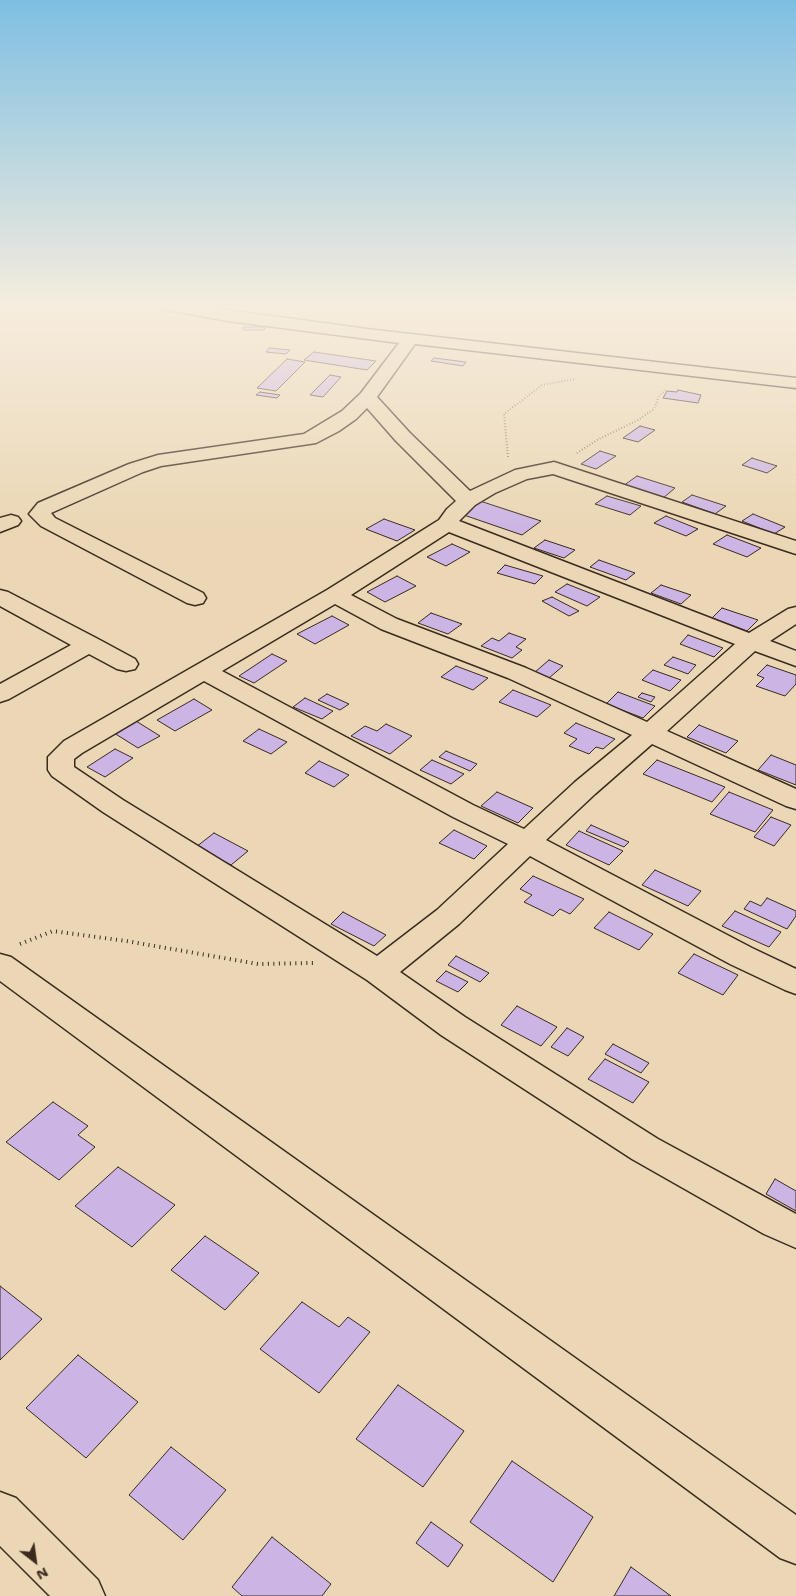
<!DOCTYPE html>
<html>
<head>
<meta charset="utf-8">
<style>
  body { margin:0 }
  #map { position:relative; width:796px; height:1596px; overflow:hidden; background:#ebd7b5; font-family:"Shantell Sans",sans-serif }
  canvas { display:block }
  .north { position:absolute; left:10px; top:1536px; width:50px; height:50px; -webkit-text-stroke:4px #ebd7b5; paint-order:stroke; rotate:150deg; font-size:14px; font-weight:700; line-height:20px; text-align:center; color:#3b2a1e }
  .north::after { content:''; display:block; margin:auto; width:18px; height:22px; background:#3b2a1e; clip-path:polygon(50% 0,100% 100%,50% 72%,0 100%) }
</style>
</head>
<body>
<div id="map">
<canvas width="796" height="1596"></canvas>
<div class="north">N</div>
</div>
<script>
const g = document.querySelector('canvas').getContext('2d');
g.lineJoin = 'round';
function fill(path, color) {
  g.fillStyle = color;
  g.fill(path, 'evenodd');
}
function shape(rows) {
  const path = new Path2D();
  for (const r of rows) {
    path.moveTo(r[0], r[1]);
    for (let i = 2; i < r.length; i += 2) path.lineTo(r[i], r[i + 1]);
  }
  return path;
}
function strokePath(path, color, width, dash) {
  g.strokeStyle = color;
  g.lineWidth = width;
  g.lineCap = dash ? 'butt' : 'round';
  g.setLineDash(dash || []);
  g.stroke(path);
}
const building = shape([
  [244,327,265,327,264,330,243,330,244,327],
  [269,348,290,350,286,354,266,352,269,348],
  [314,352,376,361,367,370,304,360,314,352],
  [434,358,466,362,463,366,431,361,434,358],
  [287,359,305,362,276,391,257,388,287,359],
  [330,375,341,377,323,397,310,395,330,375],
  [678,390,701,395,698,403,663,398,667,391,677,392,678,390],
  [260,392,280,395,277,398,256,395,260,392],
  [640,426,655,430,638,442,623,438,640,426],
  [600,451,616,456,596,469,581,464,600,451],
  [752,458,777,466,767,473,742,465,752,458],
  [637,476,675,488,662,499,623,486,637,476],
  [692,495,726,506,715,514,682,502,692,495],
  [607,496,641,506,630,515,595,504,607,496],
  [477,500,541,521,522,535,458,513,477,500],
  [753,514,785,527,774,534,742,521,753,514],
  [666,516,698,529,686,536,654,523,666,516],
  [384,519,415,530,397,541,366,529,384,519],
  [727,535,761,548,747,557,713,544,727,535],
  [545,540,575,550,564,558,534,548,545,540],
  [452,544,470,552,446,566,427,557,452,544],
  [599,560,635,573,626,580,590,567,599,560],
  [505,565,543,576,535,584,497,573,505,565],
  [397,576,416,586,385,602,367,592,397,576],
  [567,584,600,597,587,606,555,592,567,584],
  [661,585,691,595,681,604,651,593,661,585],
  [552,597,579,611,569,616,542,601,552,597],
  [722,608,758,620,747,631,712,618,722,608],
  [431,613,462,624,448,634,418,623,431,613],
  [332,616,349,625,315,644,297,634,332,616],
  [509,633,526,639,516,647,522,650,512,658,481,646,492,638,499,641,509,633],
  [688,635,723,648,714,657,680,644,688,635],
  [272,654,287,661,254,683,239,676,272,654],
  [673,657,696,665,688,674,664,665,673,657],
  [549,660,563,666,549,678,535,672,549,660],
  [767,665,796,675,796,684,785,696,756,686,764,678,757,675,767,665],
  [456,666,488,678,473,690,441,677,456,666],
  [653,670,681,680,670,691,642,680,653,670],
  [513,690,551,705,537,717,499,702,513,690],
  [618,692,655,706,643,718,606,704,618,692],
  [642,693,655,697,651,702,638,697,642,693],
  [327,694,349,704,340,710,318,700,327,694],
  [305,698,333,711,322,719,293,707,305,698],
  [194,699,212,710,175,731,157,720,194,699],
  [136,721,160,736,138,748,114,733,136,721],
  [576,723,615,739,603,749,596,747,589,754,569,746,577,739,564,733,576,723],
  [386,724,412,736,390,754,351,736,365,726,377,731,386,724],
  [699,725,738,741,726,753,687,737,699,725],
  [259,729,287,742,271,754,243,741,259,729],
  [115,749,133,758,105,777,87,767,115,749],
  [446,751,477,764,470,771,439,757,446,751],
  [771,755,796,765,796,785,758,770,771,755],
  [432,760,464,774,451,784,420,770,432,760],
  [657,760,725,787,712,802,643,774,657,760],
  [319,761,349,775,334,787,305,773,319,761],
  [497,792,533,808,518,823,481,806,497,792],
  [729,792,773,810,755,832,710,814,729,792],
  [771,817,791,825,774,846,754,837,771,817],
  [591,825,629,842,624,847,586,831,591,825],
  [454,830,487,846,474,859,439,843,454,830],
  [579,831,623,851,609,865,566,845,579,831],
  [214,833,248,851,231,865,196,847,214,833],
  [655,870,701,891,688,906,642,885,655,870],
  [533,876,584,899,570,914,560,909,553,916,524,902,532,895,520,889,533,876],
  [767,898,796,911,796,916,787,929,744,909,750,901,761,906,767,898],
  [735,911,781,932,769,947,722,926,735,911],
  [343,912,386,935,374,946,331,924,343,912],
  [609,912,653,934,639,950,594,928,609,912],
  [694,954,738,975,723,995,678,973,694,954],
  [456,956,489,973,480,982,448,965,456,956],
  [446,971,468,982,458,992,436,981,446,971],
  [517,1006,557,1027,541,1046,501,1025,517,1006],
  [567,1028,584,1037,568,1056,551,1047,567,1028],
  [613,1044,649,1063,641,1073,605,1054,613,1044],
  [605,1059,649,1082,633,1103,588,1079,605,1059],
  [53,1102,88,1126,78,1135,95,1147,59,1180,6,1142,53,1102],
  [118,1167,175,1205,132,1247,75,1206,118,1167],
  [775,1179,796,1191,796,1211,766,1194,775,1179],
  [205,1236,259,1273,225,1310,171,1270,205,1236],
  [0,1286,42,1319,0,1360,0,1286],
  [302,1302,339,1327,348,1317,370,1332,319,1393,260,1349,302,1302],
  [78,1355,138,1402,86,1458,26,1408,78,1355],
  [398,1385,464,1431,423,1487,356,1439,398,1385],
  [171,1447,226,1490,183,1540,129,1495,171,1447],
  [512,1461,593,1517,553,1582,470,1522,512,1461],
  [431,1522,463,1545,448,1567,416,1543,431,1522],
  [272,1537,331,1584,322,1596,242,1596,232,1587,272,1537],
  [631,1567,671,1596,614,1596,631,1567]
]);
const pathFar1 = shape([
  [354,305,358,313],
  [577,453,597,440,638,420,654,409,659,396,667,389],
  [508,457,504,414,542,385,575,379]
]);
const path = shape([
  [20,944,53,931,126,941,258,964,313,963]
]);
const minor = shape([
  [158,305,192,305,367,329,796,378,796,388,415,344,377,397,410,433,470,491,515,470,554,462,796,541,796,554,553,474,527,479,495,493,475,505,459,521,749,633,788,609,796,607,796,624,770,641,796,651,796,666,755,651,667,731,796,789,796,809,786,806,652,744,595,794,546,840,752,948,796,969,796,994,785,990,730,964,530,856,459,924,400,972,465,1017,658,1139,796,1214,796,1248,764,1234,632,1159,441,1035,367,980,103,812,52,776,48,770,48,757,64,741,327,590,439,520,447,509,456,501,396,441,367,408,356,419,339,431,316,443,161,466,143,472,51,513,55,518,203,593,206,598,203,603,195,605,187,603,41,526,29,514,38,503,129,464,158,455,304,434,342,411,361,393,399,343,228,321,166,310,160,308,158,305],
  [449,532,735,644,647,722,526,668,397,619,351,595,449,532],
  [335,604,381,629,508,678,632,735,575,782,524,829,473,805,222,671,335,604],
  [204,681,453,817,508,844,437,910,377,956,123,800,74,767,74,759,82,753,204,681],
  [11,515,18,517,21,521,18,525,0,532,0,518,11,515],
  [0,590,8,592,98,639,135,659,138,664,135,669,126,671,117,669,89,654,9,699,0,702,0,684,71,645,0,606,0,590],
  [0,954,11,957,796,1515,796,1564,780,1558,0,981,0,954],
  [0,1492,16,1498,98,1580,105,1596,50,1596,0,1546,0,1492]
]);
fill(building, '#ccb5e4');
strokePath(building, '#3b2a1e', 1);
strokePath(minor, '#3b2a1e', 3);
strokePath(pathFar1, '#3b2a1e', 2, [0.5, 2.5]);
strokePath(path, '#3b2a1e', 4, [1, 4.5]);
fill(minor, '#ebd7b5');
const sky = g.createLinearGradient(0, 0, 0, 528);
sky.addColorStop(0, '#7ebfe2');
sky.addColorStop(0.58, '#f6edde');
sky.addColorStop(1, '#f6edde00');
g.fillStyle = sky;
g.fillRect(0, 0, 796, 528);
</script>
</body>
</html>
